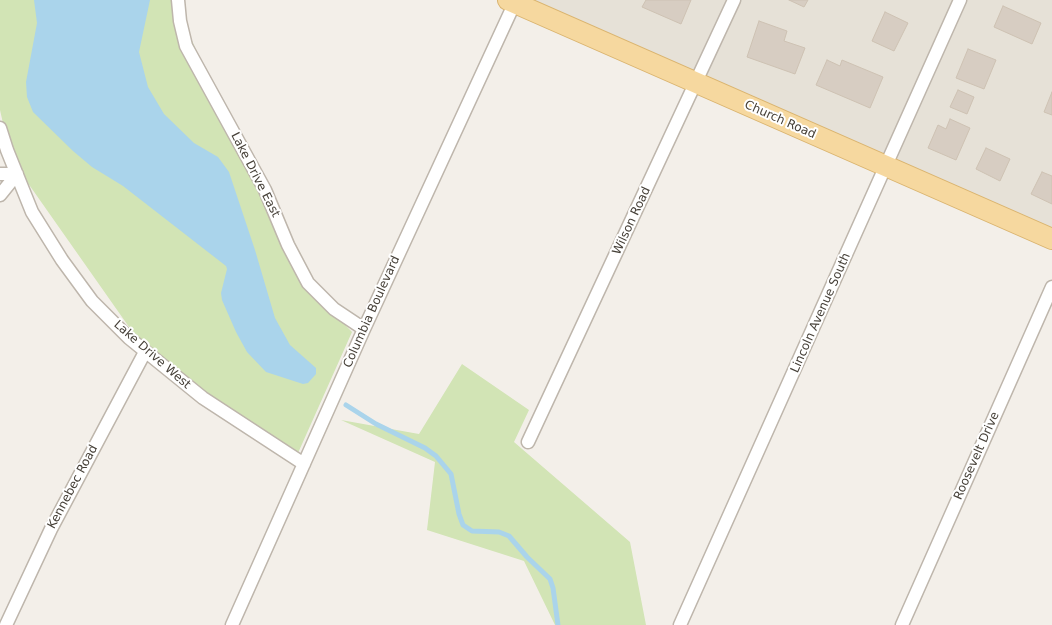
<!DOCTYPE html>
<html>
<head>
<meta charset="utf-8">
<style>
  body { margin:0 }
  canvas { display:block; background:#f3efe9 }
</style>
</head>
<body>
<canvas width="1052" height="625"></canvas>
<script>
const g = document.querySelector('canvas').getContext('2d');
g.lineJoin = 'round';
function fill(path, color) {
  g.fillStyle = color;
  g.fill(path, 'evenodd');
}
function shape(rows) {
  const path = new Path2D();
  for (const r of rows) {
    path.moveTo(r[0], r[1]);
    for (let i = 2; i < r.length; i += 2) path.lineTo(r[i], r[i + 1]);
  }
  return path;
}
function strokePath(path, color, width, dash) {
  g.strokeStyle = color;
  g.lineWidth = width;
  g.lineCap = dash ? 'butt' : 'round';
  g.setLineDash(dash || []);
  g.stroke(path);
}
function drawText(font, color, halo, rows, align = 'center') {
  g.font = font + ' "DejaVu Sans",sans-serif';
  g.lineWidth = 4;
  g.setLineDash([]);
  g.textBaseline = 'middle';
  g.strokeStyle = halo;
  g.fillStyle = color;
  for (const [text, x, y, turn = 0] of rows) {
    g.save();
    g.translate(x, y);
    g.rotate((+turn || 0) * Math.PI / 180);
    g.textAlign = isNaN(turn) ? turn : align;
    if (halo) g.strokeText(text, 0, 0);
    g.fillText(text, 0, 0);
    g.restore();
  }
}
const residential = shape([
  [513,0,1052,0,1052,242]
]);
const green = shape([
  [0,0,181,0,179,12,299,277,352,332,294,462,148,354,11,159,0,110],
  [462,364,529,410,514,442,630,542,646,625,555,625,524,561,427,530,435,462,341,420,419,434]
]);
const water = shape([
  [34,0,150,0,139,52,148,87,164,114,194,143,218,157,229,172,255,250,275,318,290,345,316,368,316,374,308,383,303,384,266,372,247,352,236,332,222,300,221,293,227,269,226,266,123,186,92,167,73,151,33,112,27,97,26,82,37,23]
]);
const stream = shape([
  [346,405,376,424,425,448,436,456,451,474,459,514,463,525,472,531,499,532,509,536,527,557,550,579,553,588,558,625]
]);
const building = shape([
  [646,0,691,0,681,24,642,7,646,0],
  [789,0,808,0,804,7,789,0],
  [1003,6,1041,23,1032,44,994,27,1003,6],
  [885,12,908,23,894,51,872,41,885,12],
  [759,21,787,31,784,41,805,48,795,74,747,57,759,21],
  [968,49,996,60,984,89,956,78,968,49],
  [827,60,840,66,842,60,883,77,870,108,816,85,827,60],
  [958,90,974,97,967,114,950,107,958,90],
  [1052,92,1052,115,1044,112,1052,92],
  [950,119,970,128,956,160,928,148,938,125,946,129,950,119],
  [986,148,1010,159,1000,181,976,169,986,148],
  [1042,172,1052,176,1052,204,1031,194,1042,172]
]);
const street = shape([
  [178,0,180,21,186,46,265,190,288,245,308,283,334,309,364,329],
  [0,128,7,150,32,212,62,260,92,301,129,338,203,398,304,464],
  [0,174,17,174],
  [0,195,17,174],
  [528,442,734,0],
  [6,625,51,529,145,352],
  [232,625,364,329,516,0],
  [680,625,960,0],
  [902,625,1052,287]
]);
const primary = shape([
  [508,0,1052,239]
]);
const streetNames = [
  ["Church Road",780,120,24],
  ["Lake Drive East",255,175,63],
  ["Wilson Road",632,221,-65],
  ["Columbia Boulevard",372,312,-66],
  ["Lincoln Avenue South",821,313,-66],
  ["Lake Drive West",152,355,41],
  ["Roosevelt Drive",977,456,-66],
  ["Kennebec Road",73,487,-62]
];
fill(residential, '#e6e1d7');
fill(green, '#d2e4b5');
fill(water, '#aad4eb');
strokePath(stream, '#aad4eb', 5);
fill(building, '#d7cdc2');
strokePath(building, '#cec2b3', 1);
strokePath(street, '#beb6ac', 15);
strokePath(primary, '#dab46f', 22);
strokePath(street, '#fff', 12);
strokePath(primary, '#f6d89f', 20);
drawText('12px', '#464038', '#fff', streetNames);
</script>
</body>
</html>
